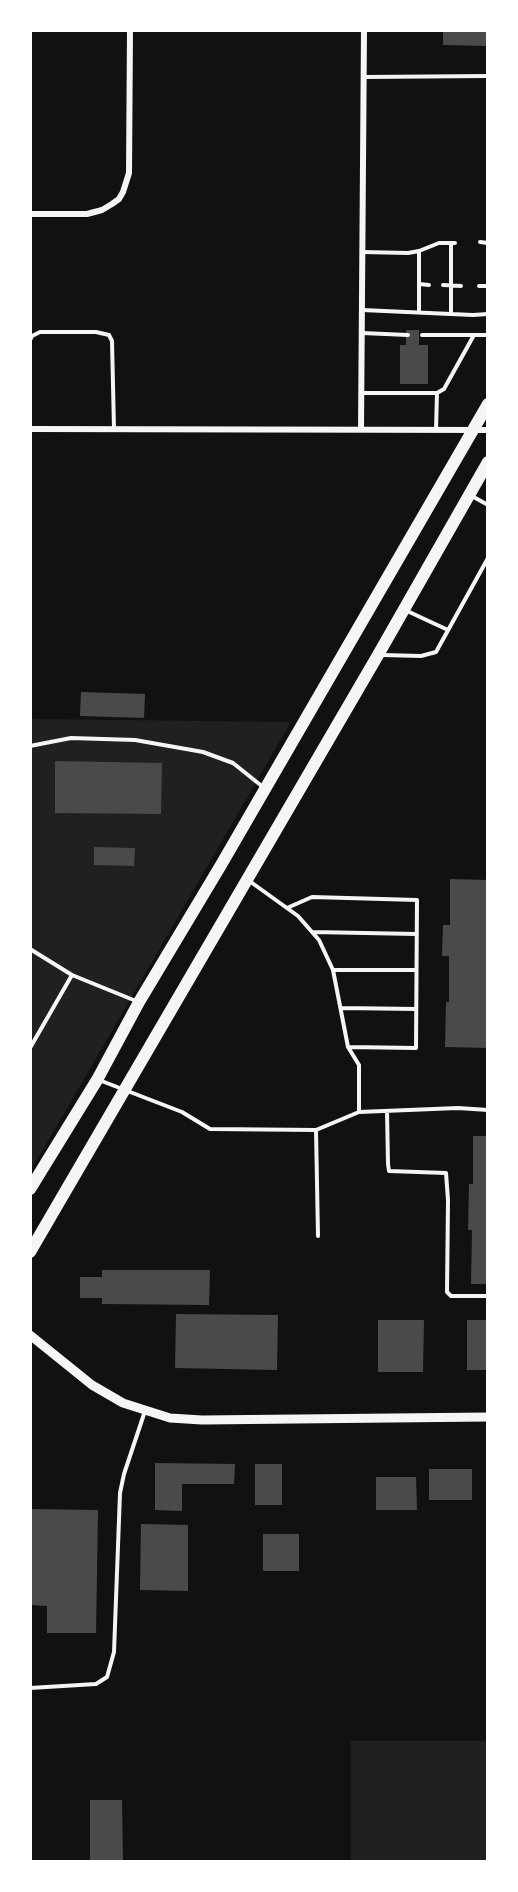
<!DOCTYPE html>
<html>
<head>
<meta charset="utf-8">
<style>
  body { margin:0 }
  #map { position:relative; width:518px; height:1892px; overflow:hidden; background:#111; font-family:Inter,sans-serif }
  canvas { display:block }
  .frame { position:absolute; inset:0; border:32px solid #fff; pointer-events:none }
</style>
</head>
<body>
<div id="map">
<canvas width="518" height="1892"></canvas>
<div class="frame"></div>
</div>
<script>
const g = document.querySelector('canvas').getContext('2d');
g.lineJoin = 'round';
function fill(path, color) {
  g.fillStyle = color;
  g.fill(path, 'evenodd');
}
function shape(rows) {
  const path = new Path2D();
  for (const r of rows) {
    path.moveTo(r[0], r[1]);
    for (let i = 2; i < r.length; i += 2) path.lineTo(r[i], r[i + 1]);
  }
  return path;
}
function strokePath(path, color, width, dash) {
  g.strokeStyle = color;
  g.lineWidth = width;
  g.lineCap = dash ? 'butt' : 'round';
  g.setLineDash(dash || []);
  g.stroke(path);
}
const green = shape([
  [30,719,291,722,30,1172],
  [351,1741,488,1741,488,1862,351,1862]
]);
const building = shape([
  [443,30,488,30,488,46,443,45],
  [406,330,419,330,419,345,428,345,428,384,400,384,400,345,406,345],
  [81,692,145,694,144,718,80,716],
  [55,761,162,763,161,814,55,813],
  [94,847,135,848,134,866,94,865],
  [450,879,488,880,488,1048,445,1047,446,1002,449,1002,449,956,442,956,443,925,450,925],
  [473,1136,488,1136,488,1284,471,1284,472,1230,468,1230,469,1184,473,1184],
  [102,1270,210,1270,209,1305,102,1304,102,1298,80,1298,80,1277,102,1277],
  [176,1314,278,1315,277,1370,175,1368],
  [378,1320,424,1320,423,1372,378,1372],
  [467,1320,487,1320,487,1370,467,1370],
  [155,1463,235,1464,234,1484,182,1484,182,1511,155,1510],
  [255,1464,282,1464,282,1505,255,1505],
  [429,1469,472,1469,472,1500,429,1500],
  [376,1477,416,1477,417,1510,376,1510],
  [30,1509,98,1510,96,1633,47,1633,47,1606,30,1605],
  [141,1524,188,1525,188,1591,140,1590],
  [263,1534,299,1534,299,1571,263,1571],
  [90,1800,122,1800,123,1862,90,1862]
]);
const service = shape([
  [364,77,488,76],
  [480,242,488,243],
  [451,243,451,314],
  [363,252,408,253,419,251,439,243,455,243],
  [419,284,429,285],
  [443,285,461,286],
  [479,286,488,286],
  [362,310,473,315,488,314],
  [419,312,419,251],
  [362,333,408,335],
  [422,335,488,335],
  [30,340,32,336,40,332,96,332,109,335,112,341,114,429],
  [362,393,437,393,444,389,474,335],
  [436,430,437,393],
  [470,495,488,505],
  [405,610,448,630],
  [383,655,421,656,436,652,488,558],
  [30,746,71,738,135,740,203,752,233,763,263,787],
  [248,880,298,916,319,940,333,970,348,1047,359,1065,359,1112],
  [287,908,312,897,417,900,416,1048,348,1047],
  [312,932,417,934],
  [30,949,72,975,136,1001],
  [333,970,416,970],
  [342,1008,416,1009],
  [30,1048,72,975],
  [99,1080,182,1112,210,1129,316,1130,318,1236],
  [387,1111,388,1164,389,1171,446,1173,448,1200,447,1292,451,1296,488,1296],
  [316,1130,359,1112,458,1108,488,1110],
  [30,1688,96,1684,107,1677,114,1652,120,1493,124,1474,145,1411]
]);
const minor = shape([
  [30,214,87,214,102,210,112,204,119,199,123,192,129,173,130,30],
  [30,429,488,430],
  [361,429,364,30]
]);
const tertiary = shape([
  [30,1335,92,1385,123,1403,170,1418,202,1420,488,1417]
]);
const primary = shape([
  [30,1189,97,1080,139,1002,221,865,488,404],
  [30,1252,378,655,488,462]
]);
fill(green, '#202020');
fill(building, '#4a4a4a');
strokePath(service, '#f5f5f5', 4);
strokePath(minor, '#f5f5f5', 6);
strokePath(tertiary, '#f5f5f5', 9);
strokePath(primary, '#f5f5f5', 12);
</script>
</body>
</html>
